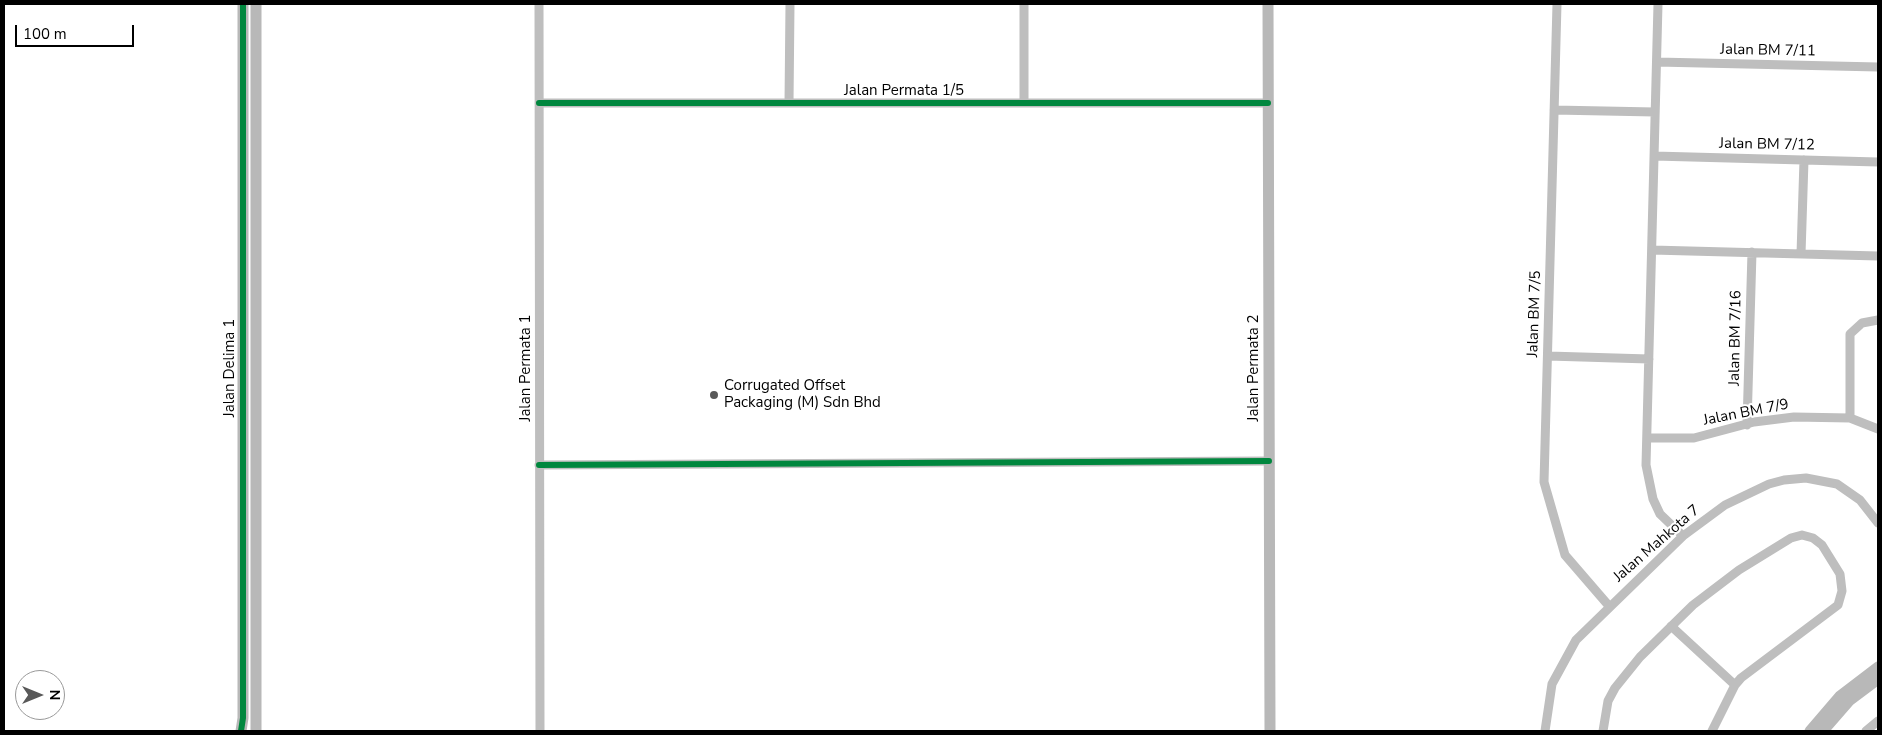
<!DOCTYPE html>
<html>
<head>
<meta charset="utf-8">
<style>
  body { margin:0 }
  #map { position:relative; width:1882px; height:735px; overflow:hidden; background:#fff; font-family:"Nunito Sans",sans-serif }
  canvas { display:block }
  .frame { position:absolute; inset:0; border:5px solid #000; pointer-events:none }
  .north { position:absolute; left:15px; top:670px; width:50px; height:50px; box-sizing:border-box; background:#fff; border:1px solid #999; border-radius:50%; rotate:90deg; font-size:14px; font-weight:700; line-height:20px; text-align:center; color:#000 }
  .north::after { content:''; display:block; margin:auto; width:18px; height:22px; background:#595959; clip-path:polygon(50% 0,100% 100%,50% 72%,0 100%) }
  .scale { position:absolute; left:15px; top:25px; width:119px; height:22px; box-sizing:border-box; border:2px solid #000; border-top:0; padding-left:6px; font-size:15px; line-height:18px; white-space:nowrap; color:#000; -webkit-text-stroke:4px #fff; paint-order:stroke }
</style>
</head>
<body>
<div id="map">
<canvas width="1882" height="735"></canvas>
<div class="frame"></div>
<div class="north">N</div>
<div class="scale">100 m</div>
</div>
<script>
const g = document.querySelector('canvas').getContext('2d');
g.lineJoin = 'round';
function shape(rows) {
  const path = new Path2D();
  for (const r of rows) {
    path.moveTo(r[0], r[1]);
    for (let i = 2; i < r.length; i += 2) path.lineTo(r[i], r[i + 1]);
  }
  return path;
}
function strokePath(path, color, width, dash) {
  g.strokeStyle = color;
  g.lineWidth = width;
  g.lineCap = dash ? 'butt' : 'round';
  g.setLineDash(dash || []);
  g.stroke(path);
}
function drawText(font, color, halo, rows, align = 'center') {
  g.font = font + ' "Nunito Sans",sans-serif';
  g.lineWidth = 4;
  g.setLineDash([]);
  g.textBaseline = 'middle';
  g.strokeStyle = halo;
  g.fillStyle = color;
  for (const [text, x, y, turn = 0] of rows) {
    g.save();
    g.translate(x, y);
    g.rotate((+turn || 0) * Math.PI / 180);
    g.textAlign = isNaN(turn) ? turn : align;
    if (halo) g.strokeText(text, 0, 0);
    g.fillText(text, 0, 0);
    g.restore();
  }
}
const street = shape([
  [539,4,540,731],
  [1024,4,1024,103],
  [1557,4,1544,482,1565,555,1609,606],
  [1658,4,1646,465,1653,499,1660,514,1683,536],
  [1657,62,1878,67],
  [539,103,1268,103],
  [789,103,790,4],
  [1554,110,1655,112],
  [1654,156,1878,162],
  [1652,250,1878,256],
  [1801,254,1804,160],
  [1548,356,1649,359],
  [1850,418,1850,334,1862,323,1878,320],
  [1747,425,1752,252],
  [1647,438,1694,438,1754,422,1794,417,1850,418,1878,429],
  [539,465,1269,461],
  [1671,626,1735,685],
  [1545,731,1552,684,1576,640,1683,536,1725,505,1769,484,1784,480,1806,478,1837,484,1860,500,1878,523],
  [1603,731,1608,701,1615,688,1640,657,1693,605,1739,570,1791,538,1802,535,1813,538,1822,545,1840,574,1842,591,1838,605,1741,678,1735,685,1712,731],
  [1866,731,1878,721]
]);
const secondary = shape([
  [1268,4,1270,731],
  [241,731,243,718,243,4],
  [256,731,256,4],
  [1810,731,1840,696,1878,667],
  [1823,731,1850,700,1878,679]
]);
const cycleway = shape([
  [539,103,1268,103],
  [539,465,1269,461],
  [241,731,243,718,243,4]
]);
const markers = [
  [714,395,5,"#595959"]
];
const streetNames = [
  ["Jalan BM 7/11",1768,51,1],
  ["Jalan Permata 1/5",904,91],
  ["Jalan BM 7/12",1767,145,1],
  ["Jalan BM 7/5",1535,314,-88],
  ["Jalan BM 7/16",1736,338,-89],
  ["Jalan Delima 1",230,368,-90],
  ["Jalan Permata 1",526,368,-90],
  ["Jalan Permata 2",1254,368,-90],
  ["Jalan BM 7/9",1746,413,-11],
  ["Jalan Mahkota 7",1657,544,-41]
];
const poiNames = [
  ["Corrugated Offset",724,386],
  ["Packaging (M) Sdn Bhd",724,403]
];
strokePath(street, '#bebebe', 9);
strokePath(secondary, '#b8b8b8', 11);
strokePath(cycleway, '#00873e', 6);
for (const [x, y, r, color] of markers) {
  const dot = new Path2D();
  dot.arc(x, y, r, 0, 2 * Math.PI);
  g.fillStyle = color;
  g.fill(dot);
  strokePath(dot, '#fff', 2);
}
drawText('15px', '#000', '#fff', streetNames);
drawText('15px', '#000', '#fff', poiNames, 'left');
</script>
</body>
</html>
